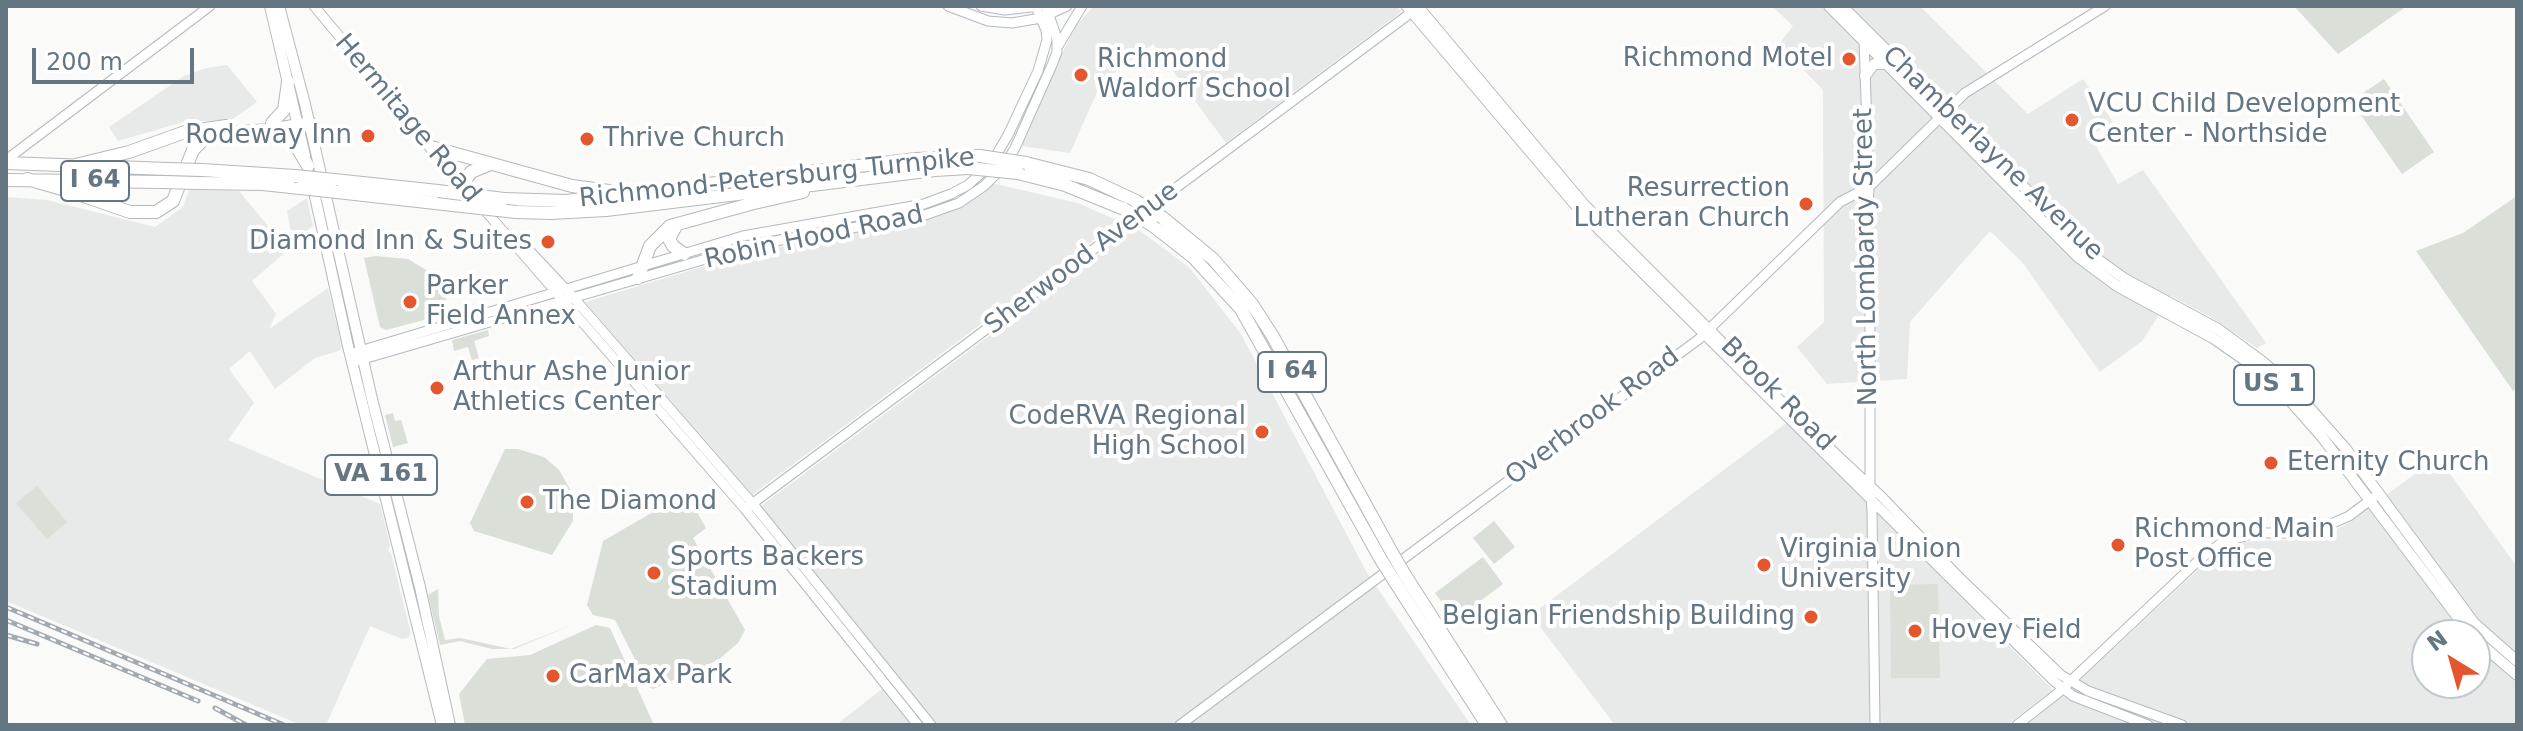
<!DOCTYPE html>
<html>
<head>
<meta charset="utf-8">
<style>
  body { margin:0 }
  #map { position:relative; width:2523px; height:731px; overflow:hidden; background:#fafaf8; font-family:"DejaVu Sans",sans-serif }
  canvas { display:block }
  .frame { position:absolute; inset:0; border:8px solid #657683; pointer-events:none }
  .north { position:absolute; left:2411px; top:619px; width:80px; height:80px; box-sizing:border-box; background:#fff; border:2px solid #c1c8cd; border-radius:50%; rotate:323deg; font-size:22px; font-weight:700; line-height:32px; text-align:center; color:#657683 }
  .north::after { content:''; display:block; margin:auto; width:28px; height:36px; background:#e4572e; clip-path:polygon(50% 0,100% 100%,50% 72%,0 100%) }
  .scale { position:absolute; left:32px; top:48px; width:162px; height:36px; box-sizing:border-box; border:4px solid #657683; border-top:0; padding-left:10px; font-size:24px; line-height:28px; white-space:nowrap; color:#657683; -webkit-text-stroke:6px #fff; paint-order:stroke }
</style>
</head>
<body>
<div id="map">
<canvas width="2523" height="731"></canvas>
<div class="frame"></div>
<div class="north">N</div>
<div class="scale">200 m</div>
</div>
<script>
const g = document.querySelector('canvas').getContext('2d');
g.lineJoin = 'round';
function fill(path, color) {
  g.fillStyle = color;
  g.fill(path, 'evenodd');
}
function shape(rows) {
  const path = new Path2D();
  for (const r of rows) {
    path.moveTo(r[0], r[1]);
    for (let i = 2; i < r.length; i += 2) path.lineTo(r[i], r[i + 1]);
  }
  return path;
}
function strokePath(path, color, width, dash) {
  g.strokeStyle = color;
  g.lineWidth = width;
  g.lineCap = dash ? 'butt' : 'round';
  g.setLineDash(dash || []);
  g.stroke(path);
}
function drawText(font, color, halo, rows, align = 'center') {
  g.font = font + ' "DejaVu Sans",sans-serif';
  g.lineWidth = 8;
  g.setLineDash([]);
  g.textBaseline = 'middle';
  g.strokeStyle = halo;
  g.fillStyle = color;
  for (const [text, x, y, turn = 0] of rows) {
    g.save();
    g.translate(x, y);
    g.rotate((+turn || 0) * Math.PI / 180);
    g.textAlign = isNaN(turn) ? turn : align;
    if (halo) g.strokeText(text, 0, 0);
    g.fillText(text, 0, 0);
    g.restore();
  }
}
const built = shape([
  [1094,6,1396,6,1401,12,1226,143,1153,44,1101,83,1070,153,1022,146,1055,67,1077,24],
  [1772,6,1920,6,2028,114,2083,79,2113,122,2090,136,2118,184,2143,170,2266,343,2257,348,2209,316,2171,296,2142,341,2100,372,2022,262,1990,231,1910,322,1907,379,1827,384,1797,347,1824,322,1823,90,1779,44,1793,26],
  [227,65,257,102,230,121,187,121,118,141,109,127,184,76,206,68],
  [991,183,1078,203,1119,221,752,495,585,302,762,249,935,217,954,209],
  [189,190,239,191,288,250,252,281,276,314,269,329,328,288,342,346,339,351,315,358,275,389,250,351,229,369,254,403,228,440,380,504,390,545,388,551,391,553,411,634,408,638,402,639,370,626,326,725,301,725,6,601,6,197,47,200,155,227,183,207],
  [307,198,313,226,297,239,290,228,287,211],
  [1135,227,1189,267,1241,334,1367,573,1471,725,836,725,882,689,761,506],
  [1789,421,2053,690,2007,725,1615,725,1531,615],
  [2438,457,2517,567,2517,725,2024,725,2080,680,2202,566,2225,550,2245,542,2313,538,2344,526],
  [2427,635,2475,635,2475,683,2427,683]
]);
const green = shape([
  [2294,6,2407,6,2338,54],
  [2384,79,2434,152,2402,174,2351,101],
  [2517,196,2517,388,2513,391,2416,251,2463,233],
  [376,256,408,259,431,273,444,292,450,313,386,330,380,327,364,258],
  [488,330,489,336,474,341,479,358,472,360,468,347,454,351,452,340],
  [393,413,395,421,401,420,408,443,393,447,385,415],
  [505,449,518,449,544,457,559,470,570,489,573,498,573,521,552,555,474,531,470,523],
  [37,486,67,522,47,539,16,503],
  [686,493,706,528,693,538,745,630,738,643,718,660,653,689,649,687,615,620,593,615,587,605,603,541],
  [1494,521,1515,547,1494,564,1473,538],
  [1483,557,1503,584,1455,620,1435,593],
  [1938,584,1940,678,1891,678,1890,585],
  [438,589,439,616,445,640,460,638,511,649,574,624,514,649,492,649,460,641,440,645,428,595],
  [596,625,610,628,654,725,465,725,459,694,487,659,530,655]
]);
const secondary = shape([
  [314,6,465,187],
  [948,6,988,21,1012,23,1041,18,1067,6],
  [981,6,1005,10,1039,6],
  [1406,6,1579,210,2055,682,2073,696,2148,725],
  [1418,6,1585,205,1803,423,1882,497,1962,580,2061,675,2088,691,2182,725],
  [1864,40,1869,187,1867,231,1870,312,1870,485,1872,511,1875,725],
  [1058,46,1082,6],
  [6,160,210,6],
  [482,207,745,509,918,725],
  [515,239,527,248,573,297,753,504,931,725],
  [350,354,743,236,924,204,951,194,968,185,991,164,1008,135,1038,71,1047,40,1046,30,1036,7],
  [353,362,757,244,922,216,959,203,984,186,1004,166,1015,148,1052,65,1057,52,1057,39,1046,6],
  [745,509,1416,9],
  [1180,725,1699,339,1840,202,1869,187,1965,93,2105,6],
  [2017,725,2058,693,2199,560,2221,543,2255,533,2292,533,2322,528,2349,516,2373,498]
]);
const primary = shape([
  [270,6,305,156],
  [279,6,305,104,372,399,420,587,450,725],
  [1829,6,2078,257,2117,286,2213,338,2246,361,2286,396,2322,437,2471,635],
  [1842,6,2093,256,2125,279,2218,329,2263,362,2292,388,2346,449,2474,623,2517,661],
  [1865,76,1874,64,1886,64],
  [312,183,348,346,442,725],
  [2475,639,2517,675]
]);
const highway = shape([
  [272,123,284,110,288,82],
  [273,131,281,132,293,141,308,166],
  [431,147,572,186,609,191],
  [6,163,168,169],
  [1026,163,1089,179,1136,201],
  [71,166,129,152,185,132,226,126],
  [202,170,295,176],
  [1018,173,1065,185,1124,209],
  [27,179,69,191,130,212,156,212,173,201,193,150,204,139,223,133,270,130,310,123],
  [6,180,163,182],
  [334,180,438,191],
  [197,183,263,184,300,188],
  [463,184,471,172,488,165],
  [337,192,471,207],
  [504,199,567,201,916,159,980,156],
  [516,212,551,213,606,210,935,170,968,168],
  [1163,218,1213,259,1252,304,1272,335,1391,551],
  [1152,225,1193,257,1241,309,1380,558],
  [676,226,669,239,673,246,684,254],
  [638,278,650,246,670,226,754,203,803,192],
  [1405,575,1501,725],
  [1395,582,1487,725]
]);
const rail = shape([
  [6,607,284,725],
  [6,620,198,701],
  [6,635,37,644],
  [215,708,246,725]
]);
const highwayBridge = shape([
  [980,156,1026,163],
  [968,168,1018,173],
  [168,169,202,170],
  [295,176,334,180],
  [163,182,197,183],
  [300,188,337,192],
  [438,191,504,199],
  [1136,201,1163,218],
  [471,207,516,212],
  [1124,209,1152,225],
  [1391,551,1405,575],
  [1380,558,1395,582]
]);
const markers = [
  [1849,59,8,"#e4572e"],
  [1081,75,8,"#e4572e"],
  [2072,120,8,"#e4572e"],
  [368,136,8,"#e4572e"],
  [587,139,8,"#e4572e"],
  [1806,204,8,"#e4572e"],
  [548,242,8,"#e4572e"],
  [410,302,8,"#e4572e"],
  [437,388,8,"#e4572e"],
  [1262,432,8,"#e4572e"],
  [2271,463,8,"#e4572e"],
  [527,502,8,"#e4572e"],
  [2118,545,8,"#e4572e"],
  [1764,565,8,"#e4572e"],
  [654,573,8,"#e4572e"],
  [1811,617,8,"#e4572e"],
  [1915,631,8,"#e4572e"],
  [553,676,8,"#e4572e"]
];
const shields = [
  [95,181,68],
  [1292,372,68],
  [2274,385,80],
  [381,475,112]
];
const shieldNames = [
  ["I 64",95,181],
  ["I 64",1292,372],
  ["US 1",2274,385],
  ["VA 161",381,475]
];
const poiNames = [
  ["Richmond Motel",1833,59,"right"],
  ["Richmond",1097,60],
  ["Waldorf School",1097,90],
  ["VCU Child Development",2088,105],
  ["Center - Northside",2088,135],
  ["Rodeway Inn",352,136,"right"],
  ["Thrive Church",603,139],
  ["Resurrection",1790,189,"right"],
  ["Lutheran Church",1790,219,"right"],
  ["Diamond Inn & Suites",532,242,"right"],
  ["Parker",426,287],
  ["Field Annex",426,317],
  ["Arthur Ashe Junior",453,373],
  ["Athletics Center",453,403],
  ["CodeRVA Regional",1246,417,"right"],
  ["High School",1246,447,"right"],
  ["Eternity Church",2287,463],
  ["The Diamond",543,502],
  ["Richmond Main",2134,530],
  ["Post Office",2134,560],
  ["Virginia Union",1780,550],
  ["University",1780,580],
  ["Sports Backers",670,558],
  ["Stadium",670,588],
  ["Belgian Friendship Building",1795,617,"right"],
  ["Hovey Field",1931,631],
  ["CarMax Park",569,676]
];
const streetNames = [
  ["Hermitage Road",407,119,50],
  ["Chamberlayne Avenue",1992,154,44],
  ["Richmond-Petersburg Turnpike",777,179,-6],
  ["Robin Hood Road",814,238,-12],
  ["North Lombardy Street",1867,257,-91],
  ["Sherwood Avenue",1082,259,-37],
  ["Brook Road",1777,395,45],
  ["Overbrook Road",1593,417,-37]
];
fill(built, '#e8e9e9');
fill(green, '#dadfd7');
strokePath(secondary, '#b3babf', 11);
strokePath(primary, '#b5babe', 12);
strokePath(highway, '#b4b9bd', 14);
strokePath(secondary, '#fff', 9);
strokePath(primary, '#fff', 10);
strokePath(highway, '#fff', 12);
strokePath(rail, '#a2aab0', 5);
strokePath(rail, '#fff', 2, [6]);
strokePath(highwayBridge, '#b4b9bd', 14, []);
strokePath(highwayBridge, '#fff', 12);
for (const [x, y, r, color] of markers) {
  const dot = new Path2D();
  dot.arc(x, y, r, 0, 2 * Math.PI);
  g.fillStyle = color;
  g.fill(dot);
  strokePath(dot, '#fff', 3);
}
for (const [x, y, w] of shields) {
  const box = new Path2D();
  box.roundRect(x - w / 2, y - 20, w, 40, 6);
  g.fillStyle = '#fff';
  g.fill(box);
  strokePath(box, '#657683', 2);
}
drawText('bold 24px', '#657683', null, shieldNames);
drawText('26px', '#657683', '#fff', poiNames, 'left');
drawText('26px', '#657683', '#fff', streetNames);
</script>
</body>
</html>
